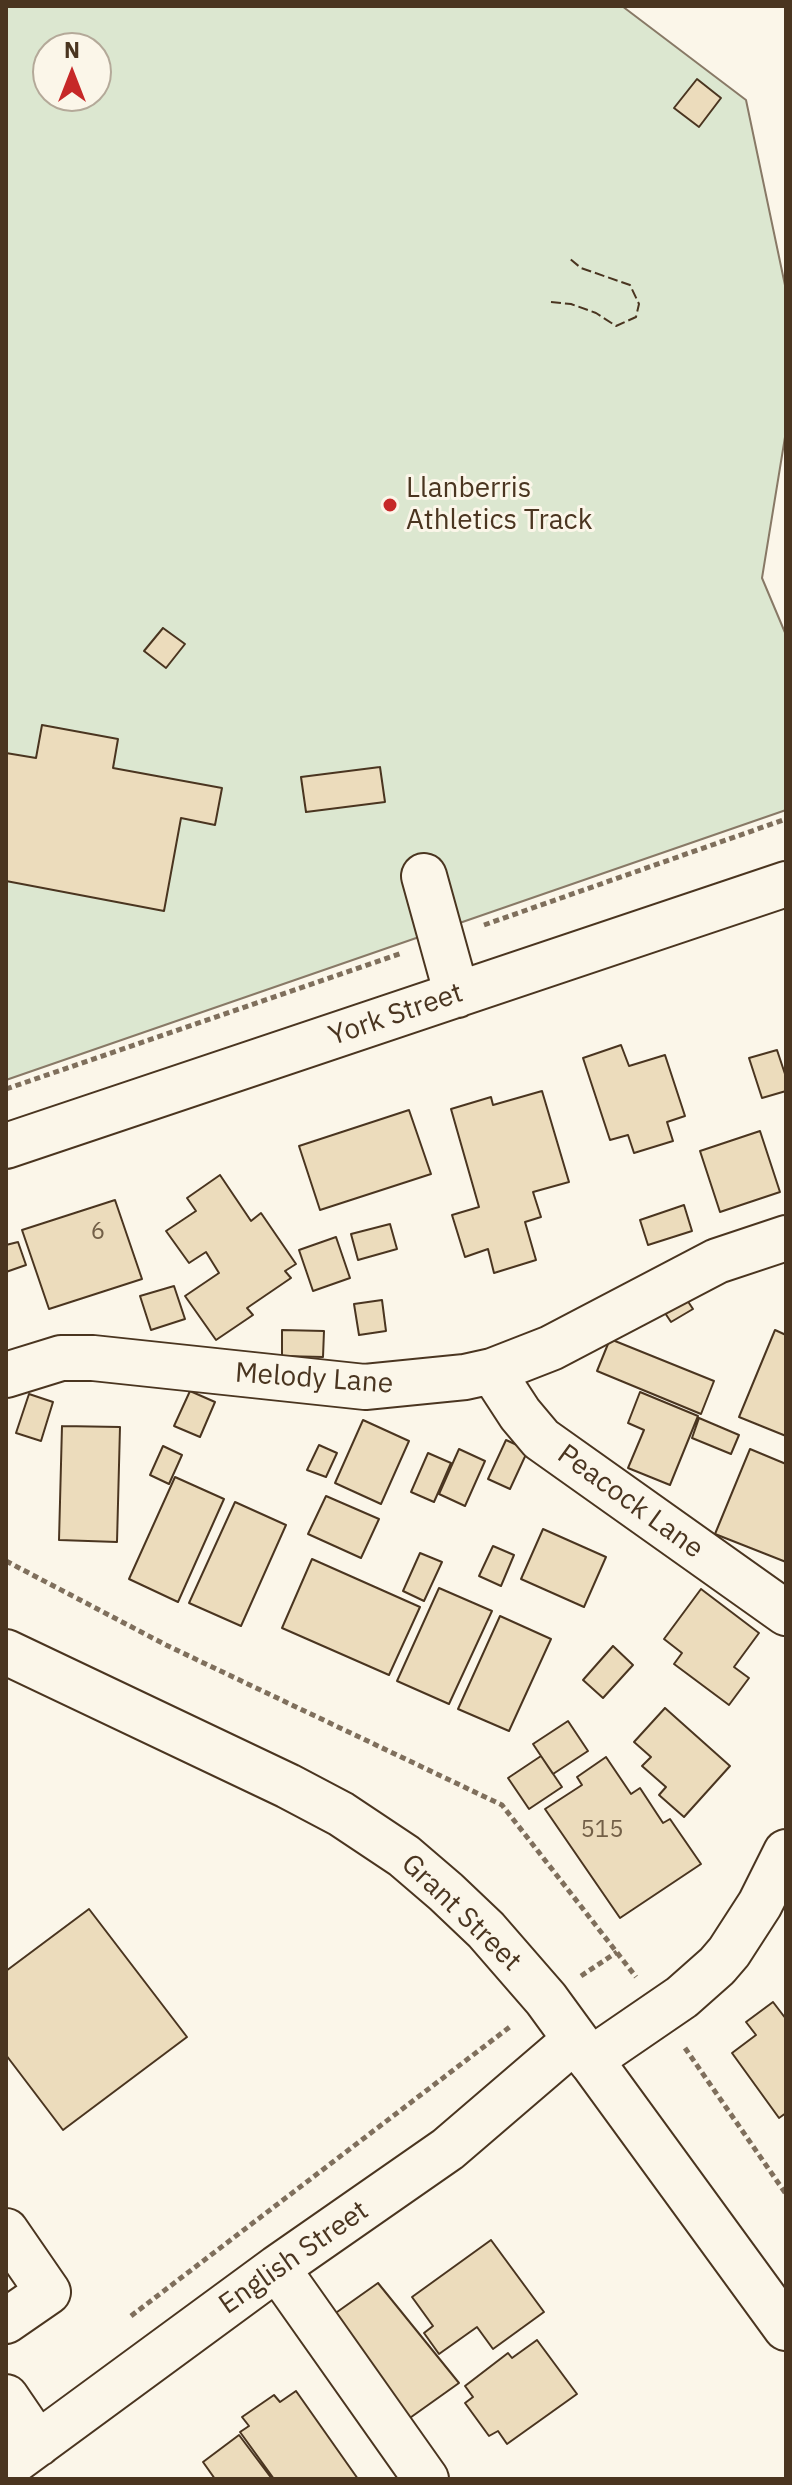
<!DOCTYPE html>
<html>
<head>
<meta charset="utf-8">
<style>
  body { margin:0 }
  #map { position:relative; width:792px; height:2485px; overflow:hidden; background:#fbf6e9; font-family:"IBM Plex Sans",sans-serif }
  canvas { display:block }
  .frame { position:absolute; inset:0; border:8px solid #4a3520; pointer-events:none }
  .north { position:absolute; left:32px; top:32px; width:80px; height:80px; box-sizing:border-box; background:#fbf6e9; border:2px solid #b4a999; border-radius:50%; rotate:0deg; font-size:22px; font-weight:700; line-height:32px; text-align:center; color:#4a3520 }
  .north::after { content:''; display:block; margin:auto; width:28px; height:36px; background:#c62828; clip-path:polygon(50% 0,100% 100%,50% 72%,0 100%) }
</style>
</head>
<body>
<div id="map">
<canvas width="792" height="2485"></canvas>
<div class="frame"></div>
<div class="north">N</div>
</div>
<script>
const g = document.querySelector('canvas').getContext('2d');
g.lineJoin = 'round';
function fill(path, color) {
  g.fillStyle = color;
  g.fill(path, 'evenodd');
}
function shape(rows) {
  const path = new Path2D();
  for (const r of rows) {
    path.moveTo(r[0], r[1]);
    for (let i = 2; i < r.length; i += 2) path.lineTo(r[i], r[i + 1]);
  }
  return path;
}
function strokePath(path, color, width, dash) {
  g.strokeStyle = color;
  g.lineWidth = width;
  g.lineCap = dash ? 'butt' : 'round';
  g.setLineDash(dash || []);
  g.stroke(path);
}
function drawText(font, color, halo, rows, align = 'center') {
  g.font = font + ' "IBM Plex Sans",sans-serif';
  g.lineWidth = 6;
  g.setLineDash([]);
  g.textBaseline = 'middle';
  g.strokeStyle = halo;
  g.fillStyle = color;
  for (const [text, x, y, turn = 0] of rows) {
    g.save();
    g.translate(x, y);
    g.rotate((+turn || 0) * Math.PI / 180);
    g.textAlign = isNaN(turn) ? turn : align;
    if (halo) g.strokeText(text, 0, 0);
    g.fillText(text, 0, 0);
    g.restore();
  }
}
const green = shape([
  [6,6,622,6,746,100,786,290,786,431,762,578,786,635,786,810,6,1080,6,6],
  [48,48,96,48,96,96,48,96,48,48]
]);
const building = shape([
  [697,79,721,98,699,127,674,108,697,79],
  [163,628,185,644,166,668,144,651,163,628],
  [42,725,118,739,113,768,222,788,215,825,181,818,164,911,6,881,6,753,36,758,42,725],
  [380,767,385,802,306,812,301,777,380,767],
  [621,1045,629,1066,665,1055,685,1116,667,1122,673,1141,634,1153,628,1135,610,1140,583,1058,621,1045],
  [777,1050,786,1077,786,1091,762,1098,749,1058,777,1050],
  [542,1091,569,1182,533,1192,541,1217,525,1222,536,1260,494,1273,488,1249,465,1257,452,1215,479,1207,451,1109,491,1097,493,1105,542,1091],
  [409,1110,431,1174,320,1210,299,1146,409,1110],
  [760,1131,780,1192,720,1212,700,1151,760,1131],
  [220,1175,251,1221,261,1213,296,1264,285,1271,291,1278,247,1308,253,1315,216,1340,185,1296,219,1273,206,1252,189,1263,166,1231,196,1211,187,1198,220,1175],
  [115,1200,142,1279,49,1309,22,1230,115,1200],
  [684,1205,692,1231,648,1245,640,1220,684,1205],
  [390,1224,397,1249,358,1260,351,1234,390,1224],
  [336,1237,350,1278,313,1291,299,1250,336,1237],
  [18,1242,26,1265,6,1272,6,1245,18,1242],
  [174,1286,185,1319,151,1330,140,1296,174,1286],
  [681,1291,693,1309,671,1322,659,1304,681,1291],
  [382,1300,386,1331,359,1335,354,1304,382,1300],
  [282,1330,324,1331,323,1357,282,1356,282,1330],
  [775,1330,786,1335,786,1436,739,1417,775,1330],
  [610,1339,714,1381,701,1414,597,1371,610,1339],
  [190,1391,215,1402,200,1437,174,1426,190,1391],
  [640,1392,698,1416,670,1485,628,1468,644,1430,628,1423,640,1392],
  [29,1394,53,1402,41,1441,16,1433,29,1394],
  [699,1418,739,1435,731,1454,692,1438,699,1418],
  [363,1420,409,1441,381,1504,335,1483,363,1420],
  [62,1426,120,1427,117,1542,59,1540,62,1426],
  [506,1440,528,1450,510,1489,488,1479,506,1440],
  [319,1445,337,1453,326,1477,307,1470,319,1445],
  [163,1446,182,1455,169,1484,150,1475,163,1446],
  [459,1449,485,1461,465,1506,439,1494,459,1449],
  [750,1449,786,1464,786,1562,715,1534,750,1449],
  [428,1453,451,1463,434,1502,411,1492,428,1453],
  [175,1477,224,1499,178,1602,129,1579,175,1477],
  [326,1496,379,1519,361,1558,308,1534,326,1496],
  [235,1502,286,1525,241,1626,189,1603,235,1502],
  [543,1529,606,1557,584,1607,521,1579,543,1529],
  [493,1546,514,1555,501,1586,479,1576,493,1546],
  [420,1553,442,1562,424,1601,403,1591,420,1553],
  [312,1559,420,1607,389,1675,282,1628,312,1559],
  [439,1588,492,1611,449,1704,397,1681,439,1588],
  [701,1589,759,1633,734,1667,749,1678,729,1705,674,1664,682,1653,664,1639,701,1589],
  [500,1616,551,1639,509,1731,458,1709,500,1616],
  [613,1646,633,1665,603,1698,583,1680,613,1646],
  [665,1708,730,1766,684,1817,659,1795,666,1787,642,1766,651,1757,634,1742,665,1708],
  [568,1721,588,1751,553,1774,533,1744,568,1721],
  [541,1756,562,1787,529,1809,508,1778,541,1756],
  [606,1757,631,1794,640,1788,663,1823,670,1819,701,1864,620,1918,545,1809,582,1785,577,1777,606,1757],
  [89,1909,187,2037,63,2130,6,2055,6,1971,89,1909],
  [773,2002,786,2019,786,2113,779,2118,732,2053,756,2035,746,2022,773,2002],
  [491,2240,544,2312,493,2349,477,2327,439,2354,424,2333,433,2326,412,2297,491,2240],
  [378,2283,459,2383,407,2420,330,2317,378,2283],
  [537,2340,577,2394,507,2444,498,2431,489,2436,465,2403,473,2397,465,2386,508,2353,512,2358,537,2340],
  [296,2391,358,2479,274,2479,240,2432,249,2426,242,2417,274,2395,280,2402,296,2391],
  [239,2435,272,2479,215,2479,203,2462,239,2435]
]);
const path = shape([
  [484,925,786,819],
  [6,1089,402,953],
  [6,1561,166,1645,502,1805,636,1977],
  [581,1976,617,1952],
  [685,2048,786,2194],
  [131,2316,511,2026]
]);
const minor = shape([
  [424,876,457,995],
  [6,1146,786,884],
  [492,1371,520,1414,541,1439,786,1613],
  [6,1375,61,1358,93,1358,365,1387,465,1377,492,1371,551,1348,717,1261,786,1238],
  [590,2060,682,1997,717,1966,729,1952,760,1904,786,1852],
  [6,2231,48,2292,6,2321],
  [277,2268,426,2479],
  [6,2397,38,2444],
  [6,2467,277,2268,448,2149,575,2040]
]);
const major = shape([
  [6,1652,288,1786,341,1814,404,1856,446,1892,486,1930,546,1999,786,2328]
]);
const fence = shape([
  [551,302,571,304,596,313,616,326,636,317,639,304,630,285,581,268,569,258]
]);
const markers = [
  [390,505,8,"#c62828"]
];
const numberNames = [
  ["6",98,1232],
  ["515",602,1830]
];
const poiNames = [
  ["Llanberris",406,489],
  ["Athletics Track",406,521]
];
const streetNames = [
  ["York Street",396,1015,-19],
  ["Melody Lane",314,1379,4],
  ["Peacock Lane",630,1502,36],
  ["Grant Street",461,1913,44],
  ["English Street",294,2258,-35]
];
fill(green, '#dce7d0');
strokePath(green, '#887966', 2);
fill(building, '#ecdcbc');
strokePath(building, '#4a3520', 2);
strokePath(minor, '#4a3520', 48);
strokePath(major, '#4a3520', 48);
strokePath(path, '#7f6f5c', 5, [6, 4]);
strokePath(minor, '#fbf6e9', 44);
strokePath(major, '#fbf6e9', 44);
strokePath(fence, '#4a3520', 2, [10, 4]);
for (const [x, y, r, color] of markers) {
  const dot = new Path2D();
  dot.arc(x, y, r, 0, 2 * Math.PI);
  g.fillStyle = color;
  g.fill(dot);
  strokePath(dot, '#fbf6e9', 3);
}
drawText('24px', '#725f47', null, numberNames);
drawText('28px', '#4a3520', '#fbf6e9', poiNames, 'left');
drawText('28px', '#4a3520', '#fbf6e9', streetNames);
</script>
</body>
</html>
